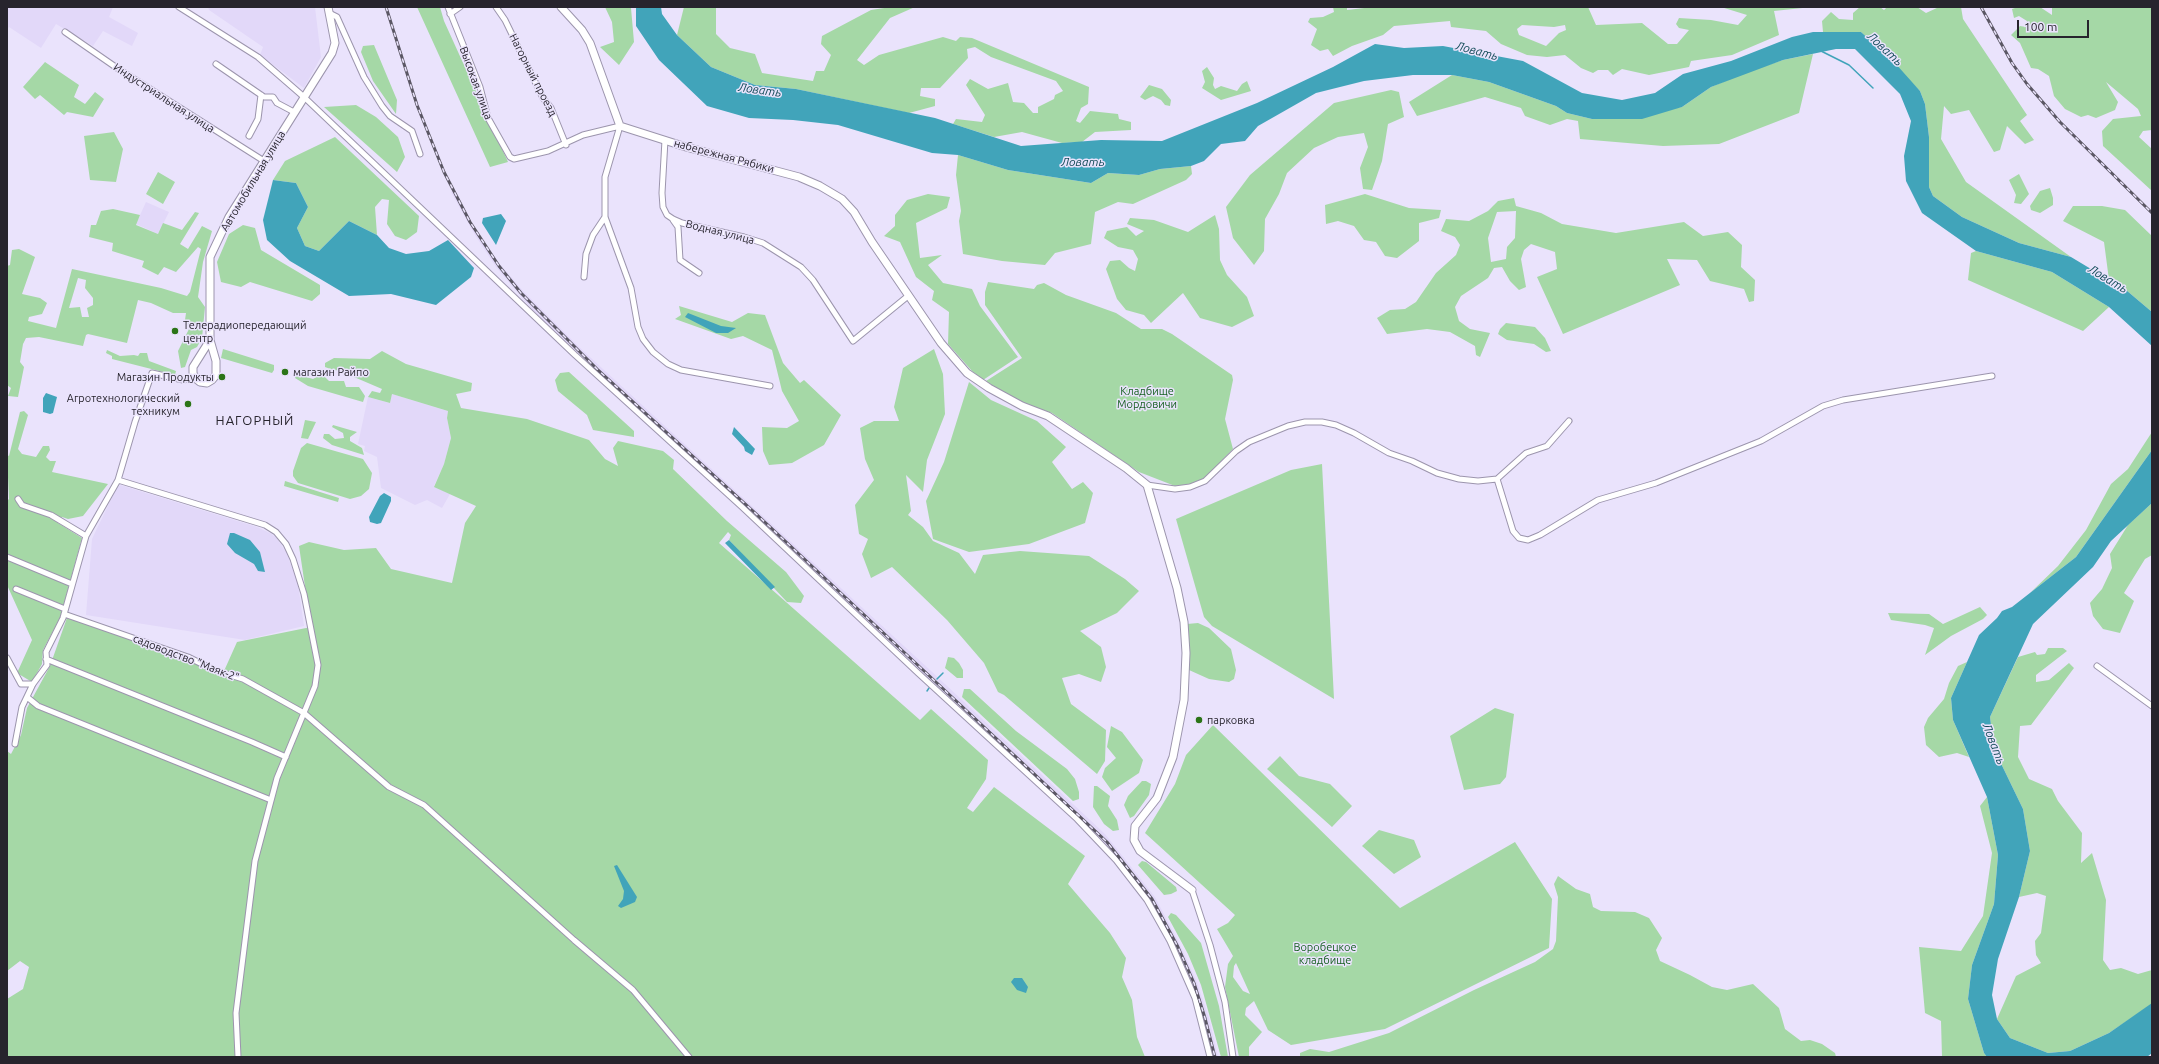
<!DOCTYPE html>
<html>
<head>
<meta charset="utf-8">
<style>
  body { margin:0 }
  #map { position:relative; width:2159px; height:1064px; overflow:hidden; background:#eae3fc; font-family:Ubuntu,sans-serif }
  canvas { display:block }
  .frame { position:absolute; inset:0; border:8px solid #27242d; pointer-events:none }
  .scale { position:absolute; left:2017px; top:20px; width:72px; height:18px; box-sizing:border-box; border:2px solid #27242d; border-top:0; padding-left:5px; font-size:12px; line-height:14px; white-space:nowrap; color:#27242d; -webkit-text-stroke:3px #eae3fc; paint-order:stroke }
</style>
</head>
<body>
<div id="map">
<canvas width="2159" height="1064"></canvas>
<div class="frame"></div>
<div class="scale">100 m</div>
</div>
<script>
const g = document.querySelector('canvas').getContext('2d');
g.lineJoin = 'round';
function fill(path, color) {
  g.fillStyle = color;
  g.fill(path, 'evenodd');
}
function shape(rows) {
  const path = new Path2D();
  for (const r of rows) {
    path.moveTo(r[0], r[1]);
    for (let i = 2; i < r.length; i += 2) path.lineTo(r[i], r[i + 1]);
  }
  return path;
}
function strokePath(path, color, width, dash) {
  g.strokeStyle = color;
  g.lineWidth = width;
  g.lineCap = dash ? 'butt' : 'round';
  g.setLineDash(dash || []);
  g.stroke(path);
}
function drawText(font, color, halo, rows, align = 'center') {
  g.font = font + ' Ubuntu,sans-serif';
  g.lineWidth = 3;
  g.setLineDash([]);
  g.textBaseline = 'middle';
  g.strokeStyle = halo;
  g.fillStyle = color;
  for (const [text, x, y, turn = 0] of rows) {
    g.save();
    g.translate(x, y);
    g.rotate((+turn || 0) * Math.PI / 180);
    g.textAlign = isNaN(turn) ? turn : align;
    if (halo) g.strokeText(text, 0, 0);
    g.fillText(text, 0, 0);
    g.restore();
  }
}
const built = shape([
  [7,7,113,7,109,17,138,33,132,46,103,31,93,46,56,24,41,48,9,27,7,30],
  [208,7,315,7,321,57,304,88,260,55,263,47,209,10],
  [454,190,477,232,499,263,523,291,578,346,930,670,1105,834,1155,897,1180,945,1196,980,1209,1018,1218,1057,1211,1057,1205,1026,1195,994,1150,901,1105,844,536,314,496,267,475,235,451,192],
  [146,202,169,212,158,234,136,224],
  [392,394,448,411,447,418,451,438,444,464,434,486,450,494,442,508,427,500,415,505,381,488,377,457,364,451,365,446,358,444,368,397,390,403],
  [120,485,257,527,270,533,277,538,287,554,298,584,304,626,245,640,86,615,92,539,116,489]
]);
const green = shape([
  [417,7,440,7,444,21,508,162,490,167],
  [605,7,631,8,634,42,619,65,600,47,614,42,612,22],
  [684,7,716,7,716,34,730,48,755,54,762,73,813,81,816,71,824,71,831,55,821,44,822,36,871,10,891,7,915,7,890,18,857,60,864,65,879,55,943,37,956,41,960,37,972,38,1089,87,1088,104,1081,108,1076,121,1080,123,1090,111,1118,114,1119,119,1131,122,1131,130,1095,132,1082,142,1062,143,1022,132,994,137,953,124,956,119,982,122,985,115,966,85,970,79,988,89,1008,83,1013,102,1024,103,1033,113,1038,113,1038,107,1054,99,1055,95,1063,91,1056,81,991,57,975,47,967,49,968,58,940,88,921,88,920,96,935,99,935,106,909,113,796,89,755,85,711,67,677,35],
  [1333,7,1347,7,1347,10,1373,7,1588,7,1596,25,1642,23,1668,44,1677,44,1689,30,1679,28,1676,24,1679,18,1711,20,1738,25,1747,15,1721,7,1812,7,1774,11,1779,35,1732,55,1691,61,1689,67,1649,75,1622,69,1613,75,1608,70,1598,70,1593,73,1581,68,1565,55,1547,57,1527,55,1501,44,1486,31,1451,27,1450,21,1394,26,1383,35,1352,46,1333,56,1328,49,1320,51,1311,45,1317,29,1308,22,1310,18,1323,17,1334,12],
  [1522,25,1554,27,1565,25,1566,30,1559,33,1546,46,1519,35,1517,29],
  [1860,7,1880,7,1884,10,1887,7,1917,7,1926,13,1939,7,1961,7,1963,19,2027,115,2020,121,2034,140,2025,144,2007,126,2000,150,1994,152,1969,110,1951,114,1944,106,1941,139,1966,182,2071,257,2019,243,1962,217,1933,196,1929,187,1929,137,1925,104,1920,91,1861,32,1823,32,1822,21,1831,12,1839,19,1853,20,1853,13],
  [2018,7,2040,7,2052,15,2052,7,2152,7,2152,130,2143,131,2139,137,2152,149,2152,191,2103,146,2102,131,2113,119,2141,116,2138,109,2106,82,2118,102,2115,110,2096,118,2088,115,2081,117,2065,109,2054,96,2049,76,2038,69,2031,68,2020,43,2011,35,2020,26,2026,27,2027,21,2019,16,2014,18,2012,9],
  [374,45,397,100,396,114,373,81,361,52,363,46],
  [1813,54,1799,113,1719,144,1663,146,1580,139,1578,121,1567,119,1550,125,1525,116,1521,108,1485,97,1417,116,1409,102,1452,75,1489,82,1556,106,1567,113,1592,119,1682,107,1711,87,1747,72,1783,60],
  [45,62,79,85,74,97,85,104,95,92,104,99,93,117,67,112,64,115,40,95,35,99,23,87],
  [1207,67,1214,78,1213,85,1215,89,1221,86,1237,91,1242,84,1247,81,1251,91,1221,100,1202,88,1205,82,1202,71],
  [1149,85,1162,89,1171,100,1170,106,1165,105,1161,100,1153,96,1145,100,1140,97],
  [1391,90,1399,92,1404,117,1388,124,1382,161,1372,190,1363,189,1360,168,1368,147,1364,133,1338,137,1314,148,1287,173,1279,194,1265,219,1264,251,1254,265,1233,238,1226,207,1250,175,1334,103],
  [356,105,376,117,398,137,405,157,397,172,324,107],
  [114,132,123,149,116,182,90,180,84,136],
  [335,137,419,216,417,232,406,240,395,236,387,224,389,200,382,199,375,207,377,235,349,221,319,251,305,246,297,228,308,207,296,183,273,180,285,161],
  [958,155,1008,170,1091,183,1108,173,1139,175,1160,169,1191,166,1192,174,1186,180,1133,204,1118,202,1095,212,1091,244,1055,253,1045,265,1002,261,963,254,959,221,961,211,956,175],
  [158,172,175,182,163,204,146,194],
  [2019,174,2029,194,2021,204,2014,203,2016,195,2009,180],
  [2050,188,2053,198,2053,205,2040,213,2031,210,2030,206,2040,191],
  [928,194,950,197,947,208,916,223,920,258,942,255,928,265,943,283,972,289,980,306,1018,357,983,380,972,371,948,344,949,312,932,300,934,291,916,277,900,242,884,236,895,226,895,215,907,200],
  [1365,194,1409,208,1441,210,1439,218,1419,223,1419,241,1397,258,1385,256,1376,242,1364,240,1354,226,1338,221,1326,224,1325,205],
  [1514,198,1516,206,1541,213,1562,224,1616,233,1684,222,1703,236,1728,232,1742,245,1741,267,1755,280,1754,301,1749,302,1744,289,1710,281,1697,260,1667,259,1680,285,1563,334,1537,277,1557,269,1555,252,1531,244,1524,250,1521,259,1526,287,1519,290,1510,281,1502,267,1494,268,1488,278,1461,296,1455,307,1459,321,1470,329,1490,333,1480,357,1476,355,1475,346,1450,332,1427,329,1387,334,1377,318,1390,310,1405,309,1416,302,1436,273,1456,255,1460,245,1455,237,1441,231,1446,219,1469,221,1488,211,1498,201],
  [1516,211,1515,238,1507,247,1506,259,1491,262,1488,238,1497,212],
  [2073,206,2102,206,2125,210,2152,236,2152,312,2126,290,2109,280,2104,242,2063,221],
  [113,209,140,215,136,225,158,234,163,223,182,230,195,212,199,213,180,244,188,249,202,226,212,231,203,262,198,297,205,307,202,338,197,347,191,350,185,367,181,368,178,351,190,327,185,320,186,313,173,313,151,303,138,300,127,343,88,334,86,335,83,346,39,337,26,338,23,344,20,362,24,367,18,397,8,396,11,388,7,385,7,266,10,265,12,250,19,249,35,257,22,294,40,298,47,303,42,314,29,317,28,321,56,328,72,269,161,288,187,296,190,292,201,249,198,247,176,272,164,267,158,275,142,267,144,261,112,251,113,243,89,237,91,225,96,225,101,211],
  [78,278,86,280,85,288,93,298,93,305,87,308,89,317,82,317,80,307,69,308],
  [1215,215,1219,229,1220,260,1227,275,1247,297,1254,316,1232,327,1200,318,1183,293,1151,323,1144,315,1126,310,1117,299,1106,269,1110,261,1120,260,1129,268,1135,271,1138,259,1133,250,1118,247,1104,238,1107,231,1127,227,1136,236,1144,231,1127,224,1130,218,1154,220,1188,232],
  [243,225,255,228,261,250,320,285,320,294,312,301,250,282,241,287,221,282,217,262,229,234],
  [1976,251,2052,272,2109,307,2083,331,1968,280,1971,253],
  [988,282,1034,289,1037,285,1044,283,1066,295,1116,313,1141,329,1162,329,1172,334,1232,375,1233,380,1225,419,1233,449,1205,478,1190,484,1175,486,1139,472,1052,413,1031,406,992,387,986,381,1022,358,985,305,985,292],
  [679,306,732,322,748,313,765,315,783,363,800,383,804,380,841,415,824,445,792,463,769,465,763,451,762,427,787,428,799,421,782,391,772,350,743,336,731,339,675,319,681,315],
  [1506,323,1535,327,1545,338,1551,351,1546,352,1534,344,1507,340,1498,334,1500,329],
  [223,349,274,365,274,370,272,373,221,358],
  [934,349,943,374,945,414,927,460,923,492,906,475,911,511,908,515,923,527,933,541,959,553,975,574,983,555,1020,551,1089,556,1125,579,1139,591,1117,613,1080,631,1101,647,1106,667,1101,682,1079,674,1062,678,1071,704,1106,730,1105,761,1097,774,1004,695,998,692,984,663,947,620,892,567,871,578,862,554,868,539,859,534,855,505,874,480,865,459,860,428,874,421,899,421,894,407,903,368],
  [107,350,120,356,134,355,138,356,140,353,147,353,149,361,176,371,175,375,112,359,112,356,106,353],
  [382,351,406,364,472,383,471,391,456,394,461,408,527,419,589,440,605,459,618,466,613,448,618,441,663,451,674,460,673,469,727,521,786,572,804,596,801,603,787,602,729,540,731,535,728,532,719,543,920,720,931,709,988,760,986,779,967,808,973,812,994,787,1085,856,1068,884,1110,933,1126,958,1122,977,1132,1000,1137,1037,1145,1057,7,1057,7,999,23,989,29,967,20,961,7,971,7,751,11,754,21,735,27,708,50,666,68,615,224,671,237,642,311,627,299,546,309,542,344,550,376,548,391,569,452,583,465,523,476,506,434,487,444,464,451,438,447,418,448,411,392,394,390,403,368,397,372,391,380,393,382,389,354,377,348,371,333,370,325,367,325,363,334,358,370,359],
  [569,372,634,431,634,437,593,430,587,415,558,391,555,380,560,373],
  [296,374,313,379,322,374,329,381,344,381,346,387,359,387,365,396,363,402,308,386,295,378],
  [969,382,991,400,1037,421,1066,447,1052,462,1072,489,1083,482,1093,493,1085,523,1029,544,969,552,933,539,926,501,944,462],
  [24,411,28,415,18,449,22,454,36,457,43,446,49,446,50,450,46,457,50,461,56,461,52,472,108,484,83,516,68,519,62,517,58,523,82,538,60,618,43,650,42,664,32,682,17,673,32,640,7,585,7,501,9,499,7,455,9,456,20,412],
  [305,420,316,422,308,439,301,438],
  [333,425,357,432,350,437,350,441,362,448,364,455,332,445,323,438,324,434,329,434,335,439,344,438,343,433,332,427],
  [2152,432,2152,450,2076,557,2030,593,2058,566,2086,530,2111,484,2128,469],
  [307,443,363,459,372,473,369,489,361,496,350,499,298,483,293,476,293,471,301,448],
  [1322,464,1334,699,1212,626,1204,617,1176,519,1291,470],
  [285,481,339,498,338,502,284,486],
  [2152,503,2152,555,2145,559,2124,593,2134,601,2120,633,2103,629,2093,616,2090,603,2102,589,2112,568,2110,554,2128,525],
  [1980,607,1987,615,1983,619,1951,636,1925,655,1934,628,1925,625,1891,620,1888,613,1929,614,1943,624],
  [1198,623,1209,628,1231,649,1236,670,1234,679,1229,682,1209,679,1189,670,1187,624],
  [2048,648,2063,648,2067,651,2036,675,2036,682,2049,680,2069,663,2074,668,2031,725,2020,726,2018,757,2029,779,2052,789,2058,801,2082,833,2081,863,2092,853,2106,900,2103,960,2110,970,2121,968,2138,974,2152,970,2152,1004,2109,1033,2070,1051,2048,1053,2010,1038,1997,1019,2016,976,2041,963,2036,955,2035,941,2041,933,2046,896,2037,893,2019,897,2030,851,2023,809,1994,749,1990,717,2018,657,2035,652,2037,655,2045,654],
  [948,657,954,658,959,663,963,670,963,678,957,678,945,668],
  [1967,662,1951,698,1953,720,1969,757,1957,753,1939,757,1926,745,1924,727,1928,718,1944,699,1949,683,1958,666],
  [964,689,970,689,1016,731,1067,769,1075,779,1079,792,1079,799,1073,801,962,697],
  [1495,708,1514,714,1506,777,1500,784,1464,790,1450,736],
  [1213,725,1400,908,1515,842,1552,899,1549,948,1385,1029,1291,1045,1268,1030,1254,1001,1246,1008,1245,1015,1262,1032,1249,1047,1249,1057,1239,1057,1225,987,1228,964,1233,956,1217,929,1228,923,1235,915,1145,833,1175,784,1186,755],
  [1236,963,1250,994,1243,991,1233,977,1234,966],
  [1111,726,1122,732,1143,760,1139,773,1112,791,1102,777,1105,768,1116,758,1107,747],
  [1280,756,1299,776,1330,784,1352,806,1332,827,1267,769],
  [1142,781,1146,781,1151,784,1149,795,1134,816,1130,818,1124,805,1128,796],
  [1094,786,1097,786,1110,796,1108,806,1117,820,1119,830,1113,831,1104,824,1093,807],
  [1987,797,1998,855,1994,904,1972,965,1968,999,1984,1053,1987,1057,1942,1057,1941,1021,1925,1013,1919,947,1961,951,1983,916,1992,853,1980,806],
  [1379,830,1414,840,1421,857,1394,874,1362,846],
  [1142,861,1146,862,1176,887,1177,891,1171,894,1164,895,1138,865],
  [1558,876,1576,889,1590,894,1593,907,1601,911,1635,912,1649,918,1662,938,1656,950,1660,961,1690,975,1712,987,1727,990,1753,984,1779,1008,1785,1029,1801,1041,1810,1040,1822,1044,1835,1053,1836,1057,1300,1057,1300,1053,1310,1049,1329,1052,1389,1033,1474,990,1535,962,1553,949,1556,941,1558,897,1554,884],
  [1171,913,1176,915,1201,943,1219,1006,1228,1057,1221,1057,1201,985,1188,954,1168,917]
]);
const water = shape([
  [636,7,661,7,662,14,677,35,711,67,755,85,796,89,935,118,1021,146,1101,140,1162,141,1257,103,1333,67,1375,44,1404,48,1443,46,1523,61,1582,93,1622,100,1655,93,1683,74,1731,61,1792,37,1813,32,1861,32,1895,63,1920,91,1925,104,1929,137,1929,187,1933,196,1962,217,2019,243,2071,257,2126,290,2152,312,2152,346,2109,307,2052,272,1976,251,1922,213,1906,181,1904,156,1911,121,1900,94,1855,49,1836,49,1783,60,1711,87,1682,107,1642,119,1592,119,1567,113,1556,106,1489,82,1452,75,1413,75,1364,81,1316,93,1258,126,1245,141,1221,144,1204,161,1191,166,1160,169,1139,175,1108,173,1091,183,1008,170,958,155,932,153,838,125,793,120,749,118,707,106,659,60,636,26],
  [273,180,296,183,308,207,297,228,305,246,319,251,349,221,377,235,389,248,406,254,429,251,448,240,474,268,471,277,436,305,391,294,349,296,290,261,267,240,263,220],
  [501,214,506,221,496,245,482,223,483,218],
  [688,313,721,326,736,328,728,333,716,333,685,317],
  [46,393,57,397,53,413,50,414,43,412,43,398],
  [734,427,755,449,752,455,745,451,744,447,732,434],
  [2152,450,2152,503,2111,541,2093,567,2033,624,1990,717,1994,749,2023,809,2030,851,2019,897,1998,959,1992,995,1997,1019,2010,1038,2048,1053,2070,1051,2109,1033,2152,1003,2152,1053,2147,1057,1987,1057,1984,1053,1968,999,1972,965,1994,904,1998,855,1987,797,1953,720,1951,698,1979,635,1997,618,2002,611,2012,607,2076,557],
  [384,493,391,497,391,501,381,523,377,524,370,522,369,517,380,496],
  [230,533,234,533,250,540,260,552,265,572,258,571,254,564,235,553,227,544],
  [729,540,775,587,771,590,725,543],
  [617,865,637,897,635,902,621,908,618,906,623,899,624,891,614,866],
  [1014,978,1022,978,1028,987,1026,993,1017,990,1011,982]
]);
const stream = shape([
  [1821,51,1849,65,1873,88],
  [937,679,943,673],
  [927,691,929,688]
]);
const street = shape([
  [179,7,258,57,304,97,575,355,742,507,918,673,1077,819,1116,860,1147,900,1170,941,1195,998,1210,1057],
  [448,7,480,87,488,118,510,157,514,159,548,151,583,135,620,126],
  [496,7,505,20,543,98,551,108,566,145],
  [329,13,337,17,364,77,382,106,390,116,412,131,420,154],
  [450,14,460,7],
  [65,32,117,68,264,161],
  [216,64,264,97,273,97,277,103,294,112],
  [620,126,605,177,605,217,631,288,638,327,643,339,653,352,668,364,681,370,770,386],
  [249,136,258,119,261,95],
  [665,140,662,193,663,207,667,215,673,219,682,223,744,237,763,243,801,267,813,280,853,341,908,296],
  [673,220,678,227,680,260,699,273],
  [584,277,586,254,593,235,605,217],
  [1497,479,1513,531,1519,538,1528,540,1540,535,1598,500,1656,483,1761,441,1823,406,1843,400,1992,376],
  [1497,479,1526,453,1547,446,1569,421],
  [118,480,265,525,276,532,286,544,293,559,304,594,318,665,315,686,277,778,255,861,236,1013,238,1057],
  [1147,485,1175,489,1190,487,1205,481,1236,451,1249,442,1288,426,1305,422,1322,422,1336,425,1354,433,1389,453,1412,461,1437,473,1459,479,1478,481,1497,479],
  [18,499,22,505,51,515,86,536],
  [7,557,72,584],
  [16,589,65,609],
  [64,614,188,657,214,670,243,679,304,713,389,787,424,805,574,940,633,990,689,1057],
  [7,658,21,684,33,684],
  [46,659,252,742,286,757],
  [2097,666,2152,706],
  [27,697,38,706,271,800],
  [15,744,22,707,33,684,47,665,46,652,63,618,86,536,118,480,135,422,152,373,183,380,195,378],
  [1192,890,1210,945,1225,1002,1233,1057]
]);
const secondary = shape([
  [561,7,582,30,590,43,620,126,686,147,799,177,820,186,842,199,854,212,872,242,941,343,967,373,989,388,1022,406,1048,416,1126,468,1147,485,1177,588,1184,622,1186,653,1184,700,1173,757,1157,798,1135,826,1134,840,1140,851,1192,890],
  [210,340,193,367,193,373,195,378,200,382,207,383,212,380,216,375,216,361,210,340,210,257,229,217,332,53,335,43,328,7]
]);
const rail = shape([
  [386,7,417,105,444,172,470,222,499,266,521,293,597,369,753,511,1107,842,1152,899,1178,947,1194,983,1205,1018,1215,1057],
  [1981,7,2012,63,2027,84,2060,122,2152,213]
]);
const markers = [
  [175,331,4,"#2b7417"],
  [285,372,4,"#2b7417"],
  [222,377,4,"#2b7417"],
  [188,404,4,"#2b7417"],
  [1199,720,4,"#2b7417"]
];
const streetNames = [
  ["Нагорный проезд",533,75,63],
  ["Высокая улица",476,83,70],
  ["Индустриальная улица",164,98,33],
  ["набережная Рябики",724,156,15],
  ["Автомобильная улица",253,181,-59],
  ["Водная улица",720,232,14],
  ["садоводство \"Маяк-2\"",186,658,21]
];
const poiNames = [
  ["Телерадиопередающий",183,325],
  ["центр",183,338],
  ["магазин Райпо",293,372],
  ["Магазин Продукты",214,377,"right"],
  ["Агротехнологический",180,398,"right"],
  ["техникум",180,411,"right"],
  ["парковка",1207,720]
];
const parkNames = [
  ["Кладбище",1147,391],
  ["Мордовичи",1147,404],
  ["Воробецкое",1325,947],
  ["кладбище",1325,960]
];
const waterNames = [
  ["Ловать",1885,49,43],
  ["Ловать",1477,51,15],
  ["Ловать",760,90,8],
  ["Ловать",1083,162],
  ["Ловать",2108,279,31],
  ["Ловать",1994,744,69]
];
const quarterNames = [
  ["НАГОРНЫЙ",255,421]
];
fill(built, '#e2d8f9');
fill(green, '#a5d8a6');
fill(water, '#41a4ba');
strokePath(stream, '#41a4ba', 1.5);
strokePath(street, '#9c95ad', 7);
strokePath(secondary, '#9c95ad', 9);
strokePath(street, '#fff', 5);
strokePath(secondary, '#fff', 7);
strokePath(rail, '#5b5764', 3);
strokePath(rail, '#eae3fc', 1.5, [4.5]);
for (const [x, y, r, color] of markers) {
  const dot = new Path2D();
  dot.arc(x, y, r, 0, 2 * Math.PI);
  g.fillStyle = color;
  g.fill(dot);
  strokePath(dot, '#eae3fc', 1.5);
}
drawText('11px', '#27242d', '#eae3fc', streetNames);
drawText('11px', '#27242d', '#eae3fc', poiNames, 'left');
drawText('11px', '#155f1f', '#eae3fc', parkNames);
drawText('italic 12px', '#144c59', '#eae3fc', waterNames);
g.letterSpacing = '1px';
drawText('13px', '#27242d', '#eae3fc', quarterNames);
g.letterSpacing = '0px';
</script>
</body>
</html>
